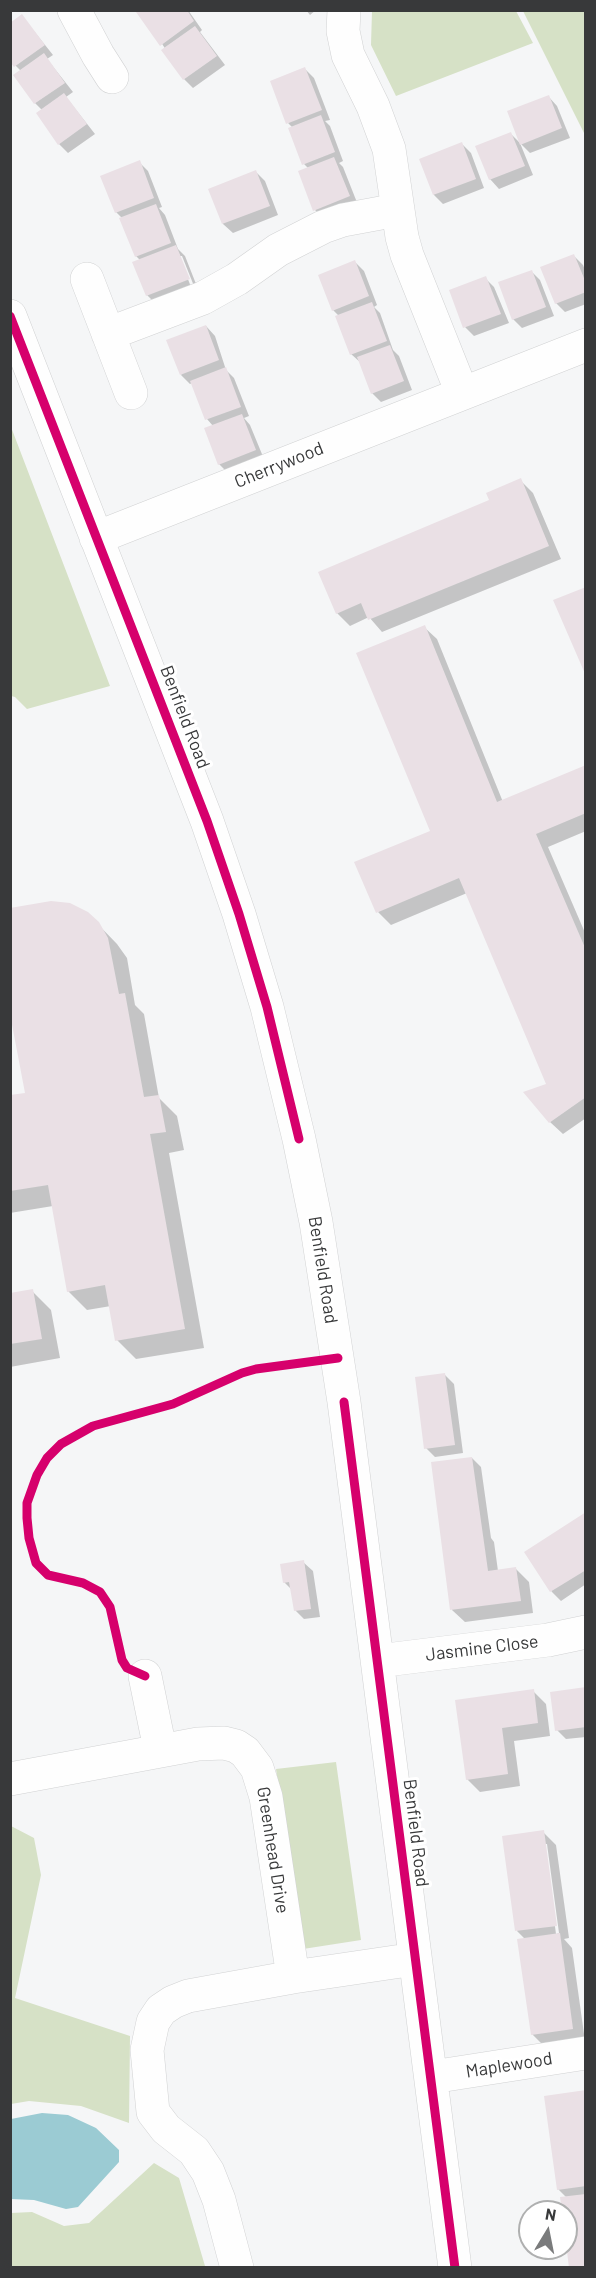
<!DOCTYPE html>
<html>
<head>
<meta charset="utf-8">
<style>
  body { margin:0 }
  #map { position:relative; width:596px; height:2278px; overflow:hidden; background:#f5f6f7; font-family:Barlow,sans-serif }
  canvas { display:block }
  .frame { position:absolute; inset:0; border:12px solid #38393a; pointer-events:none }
  .north { position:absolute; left:518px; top:2200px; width:60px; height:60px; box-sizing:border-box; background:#fff; border:2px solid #afb0b0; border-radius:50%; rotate:10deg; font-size:16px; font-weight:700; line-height:24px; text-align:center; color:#38393a }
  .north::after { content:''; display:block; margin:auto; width:21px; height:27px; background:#7a7b7c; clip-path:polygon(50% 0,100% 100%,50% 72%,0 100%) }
</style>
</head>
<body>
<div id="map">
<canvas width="596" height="2278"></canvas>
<div class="frame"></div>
<div class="north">N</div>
</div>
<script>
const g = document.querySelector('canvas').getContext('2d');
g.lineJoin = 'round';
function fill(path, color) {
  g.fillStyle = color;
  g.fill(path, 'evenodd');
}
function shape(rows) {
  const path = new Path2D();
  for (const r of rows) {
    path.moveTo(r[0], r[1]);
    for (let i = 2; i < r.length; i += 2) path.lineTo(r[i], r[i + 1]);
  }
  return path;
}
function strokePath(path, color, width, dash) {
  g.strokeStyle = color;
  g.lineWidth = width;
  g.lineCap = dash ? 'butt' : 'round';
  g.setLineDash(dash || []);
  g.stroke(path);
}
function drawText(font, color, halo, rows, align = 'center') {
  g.font = font + ' Barlow,sans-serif';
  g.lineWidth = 6;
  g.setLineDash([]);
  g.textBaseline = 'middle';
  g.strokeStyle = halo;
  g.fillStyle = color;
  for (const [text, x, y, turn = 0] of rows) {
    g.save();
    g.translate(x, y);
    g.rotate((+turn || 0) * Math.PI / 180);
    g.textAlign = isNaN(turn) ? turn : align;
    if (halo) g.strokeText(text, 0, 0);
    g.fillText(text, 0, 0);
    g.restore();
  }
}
const green = shape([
  [372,11,516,11,533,43,396,96,371,45],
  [523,11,585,11,585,135],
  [11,427,110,686,27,709,15,697,11,696],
  [336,1762,361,1940,303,1949,276,1769],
  [11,1826,34,1838,41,1875,15,1998,130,2036,129,2123,81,2106,29,2101,11,2104],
  [154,2163,179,2178,205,2266,203,2267,11,2267,11,2213,32,2212,64,2226,89,2223]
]);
const water = shape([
  [42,2113,68,2115,96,2128,119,2150,119,2162,78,2207,66,2209,34,2200,11,2199,11,2119]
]);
const shadow = shape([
  [141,10,188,10,202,30,200,32,225,65,193,88,184,79],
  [306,10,316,10,310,15],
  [22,16,53,55,47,59,73,92,66,97,95,134,68,153,59,144,42,110,35,103,21,71,10,60],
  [305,69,314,78,330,120,325,121,330,126,343,161,339,163,343,167,358,205,324,219,315,210,308,168,304,164,293,128,288,123],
  [548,96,557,106,570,138,530,153,521,144],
  [511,134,520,143,533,175,499,189,490,179],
  [462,144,471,153,484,188,443,204,434,195,421,160],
  [139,162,148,171,162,207,159,208,165,215,178,249,185,256,198,289,156,304,147,295,141,261,136,256,123,219,116,212],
  [179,256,182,256,194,286,191,287],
  [256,172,265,181,278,215,233,233,223,224,210,190],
  [574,256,583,265,586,272,586,304,565,312,556,303],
  [355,262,364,271,377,305,374,307,380,313,393,350,399,356,412,390,381,402,372,393,361,363,351,354,339,316,333,310],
  [531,271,540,280,554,316,522,328,513,319],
  [485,278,494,287,509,323,474,336,465,327,451,291],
  [206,326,215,336,226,370,234,378,249,416,244,418,250,425,264,459,228,473,219,464,213,426,207,419,192,383,190,384,181,375],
  [520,480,533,493,561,559,382,632,369,617,350,626,337,613],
  [424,627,437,639,503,802,586,767,586,831,548,847,586,935,586,1118,563,1134,550,1122,548,1085,467,893,391,925,378,912,432,832],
  [87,913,117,944,127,958,135,1005,144,1014,159,1098,177,1116,184,1150,169,1153,204,1348,136,1359,117,1340,111,1306,87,1310,68,1291,53,1206,10,1213,10,1097,27,1094],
  [32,1291,51,1310,60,1358,10,1367,10,1294],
  [445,1375,454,1384,463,1453,435,1457,426,1448],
  [472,1458,481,1467,491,1538,494,1542,498,1571,516,1569,529,1582,533,1613,465,1622,452,1610],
  [586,1513,586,1584,561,1601,552,1592,526,1552],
  [303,1562,313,1571,320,1617,304,1619,295,1610,292,1590,284,1582],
  [586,1689,586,1737,566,1739,557,1730],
  [533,1691,546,1704,550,1736,514,1741,520,1786,480,1792,467,1779,457,1701],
  [543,1832,556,1845,569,1938,564,1939,572,1948,585,2041,545,2047,532,2034,526,1940,517,1931],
  [544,1844,547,1844,559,1933,556,1934],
  [586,2092,586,2268,566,2232,566,2212,563,2212,567,2198,558,2189]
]);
const building = shape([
  [138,10,187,10,194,21,160,46,136,12],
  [22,14,45,45,14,67,10,62,10,23],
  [195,26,217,56,183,80,161,50],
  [44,53,65,83,34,104,13,75],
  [305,67,322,110,286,124,270,81],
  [64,93,87,124,58,145,36,113],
  [549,95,562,128,520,145,507,111],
  [321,115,335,152,302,165,288,128],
  [511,132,525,166,489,180,475,146],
  [462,142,476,179,433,195,419,159],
  [334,157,350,196,313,211,298,171],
  [140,160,154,198,115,213,100,176],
  [256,170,270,206,222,224,208,189],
  [156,204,171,243,135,257,119,218],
  [176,245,190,279,146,296,132,262],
  [574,254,586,283,586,292,555,304,540,267],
  [355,260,369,296,332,311,318,275],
  [532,270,546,307,512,320,498,282],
  [486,276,501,314,463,328,449,290],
  [372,302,387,341,350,355,335,316],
  [206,325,219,360,180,375,166,340],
  [390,345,404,381,371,394,357,357],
  [226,367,241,407,205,420,190,381],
  [242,414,256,450,218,465,204,428],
  [521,478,549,546,368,620,361,603,336,614,318,572,489,500,486,493],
  [586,587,586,676,553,600],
  [425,625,497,802,586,765,586,813,536,834,586,950,586,1097,549,1123,523,1092,546,1084,459,878,376,913,354,862,430,831,356,653],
  [51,901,70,903,88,912,99,922,108,938,119,994,125,993,144,1097,159,1095,166,1132,150,1134,185,1329,115,1341,105,1285,67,1292,48,1185,10,1191,10,1095,25,1093,10,1014,10,908],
  [33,1289,42,1339,10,1344,10,1293],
  [445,1373,455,1445,424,1449,415,1377],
  [472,1457,488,1571,516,1567,521,1601,450,1610,431,1462],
  [586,1512,586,1570,550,1592,524,1552],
  [304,1560,311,1609,294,1611,289,1582,283,1583,280,1564],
  [586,1687,586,1727,555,1731,550,1692],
  [534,1689,538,1723,502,1728,508,1774,466,1780,455,1700],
  [544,1830,557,1926,515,1931,502,1836],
  [560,1933,573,2029,531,2035,517,1939],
  [586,2090,586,2186,557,2190,544,2096],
  [586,2194,586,2268,569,2268,566,2243,566,2212,562,2212,560,2197]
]);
const minor = shape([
  [74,10,98,55,112,77],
  [344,10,343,31,348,55,373,106,389,149,402,237,407,255,462,393],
  [87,279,131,393],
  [10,316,207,821,239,914,267,1007,299,1139,316,1222,344,1402,455,2268],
  [108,334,203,298,237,279,278,250,323,227,343,220,397,210],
  [96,538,586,345],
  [378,1661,548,1640,586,1632],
  [145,1676,160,1749],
  [10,1779,198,1744,224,1743,236,1746,245,1752,257,1768,266,1797,293,1977],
  [432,2077,586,2053],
  [237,2268,219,2200,208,2172,194,2151,166,2129,153,2112,147,2050,153,2022,161,2010,173,2002,188,1996,293,1977,415,1959]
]);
const cycleway = shape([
  [10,316,207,821,239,914,267,1007,299,1139],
  [344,1402,455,2268],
  [145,1676,127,1668,122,1660,110,1607,100,1592,83,1583,48,1575,36,1563,29,1538,27,1518,27,1503,37,1475,47,1458,61,1444,93,1426,173,1404,242,1373,256,1369,338,1358]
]);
const streetNames = [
  ["Cherrywood",279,465,-22],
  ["Benfield Road",185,717,69],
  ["Benfield Road",323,1270,81],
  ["Jasmine Close",482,1648,-7],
  ["Benfield Road",416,1833,83],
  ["Greenhead Drive",273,1850,81],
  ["Maplewood",509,2065,-9]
];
fill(green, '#d6e1c6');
fill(water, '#9bcbd3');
fill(shadow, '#0003');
fill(building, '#eae0e5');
strokePath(minor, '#d1d2d3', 34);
strokePath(minor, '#fefefe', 33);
strokePath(cycleway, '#d6006c', 9);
drawText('18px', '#38393a', '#fff', streetNames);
</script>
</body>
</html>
